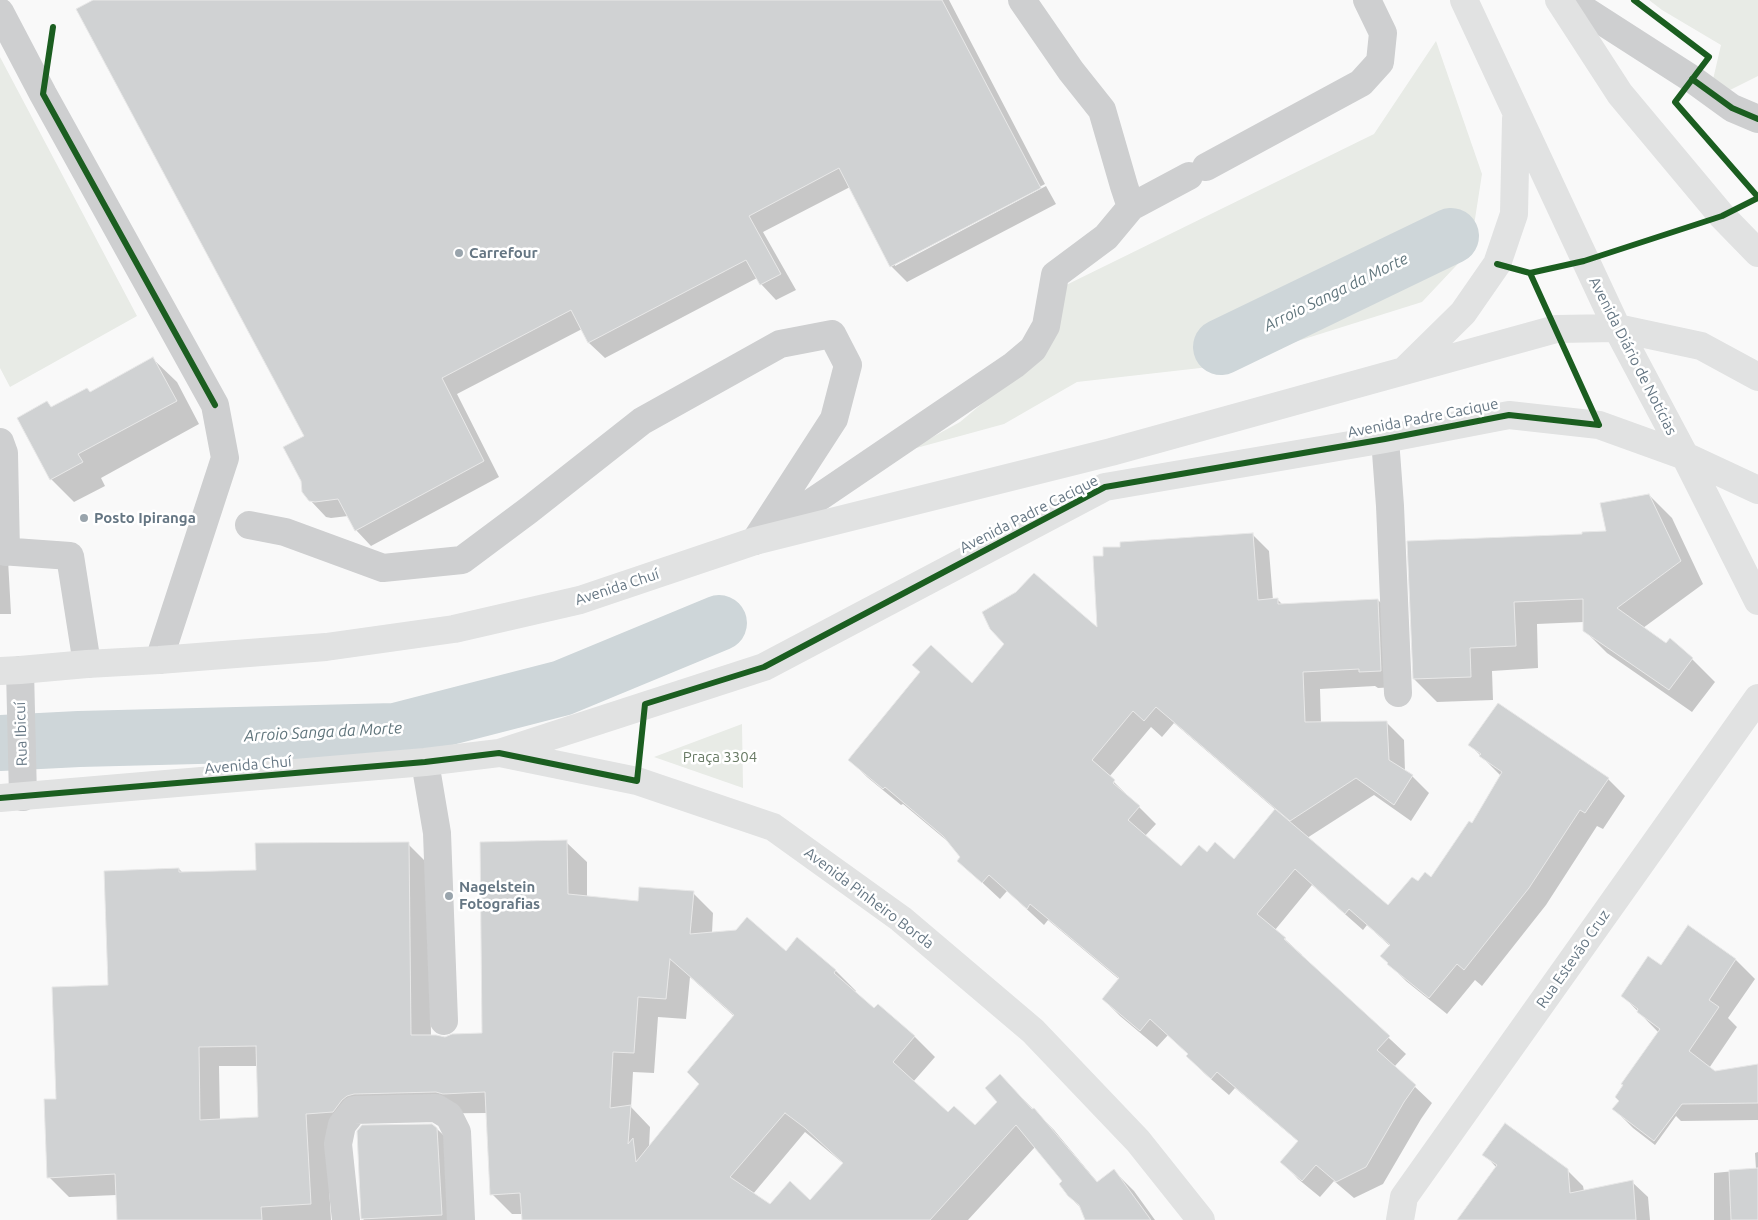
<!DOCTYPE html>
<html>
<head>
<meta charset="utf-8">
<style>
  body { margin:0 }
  canvas { display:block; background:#f9f9f9 }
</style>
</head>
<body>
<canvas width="1758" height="1220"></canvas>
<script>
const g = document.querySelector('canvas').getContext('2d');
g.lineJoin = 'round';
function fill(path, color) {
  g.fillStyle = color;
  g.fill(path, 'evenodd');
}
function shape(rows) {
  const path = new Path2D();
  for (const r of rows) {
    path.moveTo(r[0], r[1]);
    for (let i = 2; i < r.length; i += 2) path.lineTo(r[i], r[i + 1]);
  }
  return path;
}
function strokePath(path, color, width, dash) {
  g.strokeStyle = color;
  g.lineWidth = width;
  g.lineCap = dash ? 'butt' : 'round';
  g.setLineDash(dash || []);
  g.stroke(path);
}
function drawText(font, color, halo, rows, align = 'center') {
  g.font = font + ' Ubuntu,sans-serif';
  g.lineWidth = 5;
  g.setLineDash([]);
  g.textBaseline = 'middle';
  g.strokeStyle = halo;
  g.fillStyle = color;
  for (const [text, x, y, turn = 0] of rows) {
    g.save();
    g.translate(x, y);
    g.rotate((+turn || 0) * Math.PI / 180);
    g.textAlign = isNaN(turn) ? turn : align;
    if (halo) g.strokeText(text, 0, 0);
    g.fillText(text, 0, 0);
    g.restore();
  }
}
const green = shape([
  [1649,0,1758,0,1758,76,1708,101,1721,45,1662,10],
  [1436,41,1482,174,1470,251,1422,302,1218,366,1077,382,1004,424,909,450,960,422,1046,350,1060,288,1374,134],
  [0,57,137,316,10,387,0,368],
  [742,724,743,788,654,757]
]);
const shadow = shape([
  [96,0,949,0,1045,184,895,263,895,266,1046,186,1056,204,907,282,891,266,850,187,763,232,796,290,776,300,761,284,757,278,605,358,589,343,582,329,457,394,499,477,371,546,356,530,348,516,331,518,326,517,310,500,306,436],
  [153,359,177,382,199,424,101,478,105,486,74,502,51,479,47,403,52,408,87,389,91,393],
  [0,466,3,469,11,614,0,614],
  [1649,495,1672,518,1703,584,1643,628,1667,645,1692,659,1715,682,1692,712,1607,653,1584,630,1584,622,1537,624,1538,668,1492,671,1493,700,1437,702,1414,679,1584,535,1607,532],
  [1252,534,1269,551,1273,600,1278,600,1283,605,1378,600,1395,617,1398,687,1378,688,1375,686,1320,689,1321,723,1387,723,1404,740,1405,772,1412,776,1429,793,1411,821,1374,795,1307,838,1388,907,1418,883,1431,879,1472,825,1501,776,1470,745,1608,779,1625,796,1603,829,1597,826,1546,905,1482,986,1475,980,1447,1014,1406,981,1389,964,1390,946,1367,925,1363,930,1312,885,1275,930,1302,955,1301,956,1406,1054,1394,1067,1432,1103,1421,1119,1383,1184,1354,1198,1334,1181,1320,1197,1298,1179,1282,1162,1299,1142,1235,1088,1229,1095,1204,1073,1187,1056,1189,1054,1168,1035,1157,1047,1120,1016,1103,999,1120,980,1048,920,1044,925,1007,891,1000,899,959,861,962,857,952,845,903,804,901,805,867,777,850,760,972,685,1098,630,1104,557],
  [1174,723,1276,810,1234,860,1181,868,1145,836,1156,824,1109,777,1151,727,1162,737],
  [566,842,587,862,587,898,639,903,693,893,713,913,712,933,786,952,797,939,836,971,856,991,855,992,874,1009,878,1006,915,1037,935,1057,913,1082,948,1114,975,1127,998,1102,1000,1076,1054,1130,1098,1183,1114,1171,1134,1191,1155,1220,1087,1220,1081,1208,1071,1198,1064,1182,1035,1147,968,1220,523,1220,523,1214,512,1214,492,1194,488,1113,374,1114,326,1134,331,1220,118,1220,117,1195,69,1197,49,1177,58,1100,109,986,179,869,183,873,258,871,408,844,428,864,431,1036,445,1038,483,1034],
  [690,977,734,1016,701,1084,649,1148,650,1127,631,1107,633,1072,654,1073,658,1017,686,1019],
  [219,1066,258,1066,260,1118,220,1120],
  [805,1132,844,1164,810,1202,770,1205,753,1194],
  [1689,927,1736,960,1755,979,1728,1018,1737,1027,1701,1080,1758,1072,1758,1120,1681,1121,1676,1116,1655,1145,1633,1128,1614,1109,1620,1101,1659,1033,1623,996,1661,967],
  [436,1128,459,1150,463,1220,364,1220,363,1219],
  [1758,1152,1758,1220,1714,1220,1714,1173,1756,1169,1755,1153],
  [1484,1154,1567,1170,1583,1186,1584,1191,1632,1182,1648,1197,1650,1220,1458,1220,1496,1167]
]);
const river = shape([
  [1221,347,1451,236],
  [0,743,79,739,395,731,562,688,719,623]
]);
const building = shape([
  [93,0,942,0,1041,188,890,267,839,168,749,216,781,274,760,285,746,260,588,343,571,310,442,378,484,461,355,531,338,499,315,502,309,501,302,492,301,481,283,447,304,436,76,9,93,0],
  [153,357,177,401,78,454,83,462,50,480,17,418,47,401,51,407,87,388,90,392,153,357],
  [1649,494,1681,561,1617,608,1666,643,1670,638,1693,658,1669,690,1583,631,1583,599,1514,602,1516,646,1470,648,1471,677,1413,679,1407,541,1582,534,1582,532,1606,531,1600,503,1649,494],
  [1253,533,1258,600,1278,598,1278,604,1378,599,1381,671,1359,672,1359,669,1303,672,1305,722,1387,721,1389,760,1413,775,1394,805,1356,778,1290,821,1156,707,1144,721,1133,711,1092,760,1115,780,1113,783,1140,806,1128,820,1181,866,1199,845,1207,852,1215,842,1234,859,1275,809,1388,905,1412,877,1418,881,1425,872,1431,877,1469,821,1472,823,1502,772,1479,756,1481,754,1468,745,1498,703,1609,778,1585,813,1580,810,1529,888,1464,970,1457,964,1429,998,1387,964,1388,963,1380,956,1390,945,1349,909,1345,914,1295,869,1257,914,1286,938,1284,939,1390,1036,1377,1050,1416,1085,1404,1102,1366,1167,1336,1182,1316,1165,1302,1181,1280,1162,1298,1141,1217,1072,1211,1079,1186,1056,1188,1054,1150,1019,1140,1031,1102,999,1119,978,1030,904,1027,909,989,875,982,883,957,861,960,857,943,836,885,787,883,789,848,760,920,672,912,665,931,645,972,683,1004,644,990,629,982,612,1016,592,1034,573,1097,627,1093,556,1103,556,1103,547,1120,547,1120,542,1253,533],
  [567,840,568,894,638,901,639,887,694,891,690,934,736,930,747,917,786,951,797,937,836,970,834,973,874,1008,878,1004,915,1036,893,1062,948,1112,954,1106,975,1125,997,1102,985,1088,1000,1074,1032,1109,1034,1108,1097,1182,1114,1169,1151,1220,1085,1220,1079,1205,1068,1196,1059,1184,1062,1181,1016,1125,930,1220,522,1220,520,1193,490,1195,485,1092,443,1094,436,1092,354,1094,347,1096,342,1100,333,1112,306,1114,311,1204,261,1207,262,1220,117,1220,115,1174,47,1178,44,1099,56,1099,52,987,108,985,104,871,179,868,179,872,256,870,255,843,409,842,411,1035,436,1035,445,1037,452,1034,482,1033,480,842,567,840],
  [670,959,734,1015,687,1072,699,1084,636,1162,633,1138,628,1144,631,1105,610,1108,613,1052,634,1053,638,997,666,999,670,959],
  [256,1046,258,1117,200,1120,199,1047,256,1046],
  [785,1113,805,1128,843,1163,810,1200,790,1181,770,1204,730,1177,785,1113],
  [1688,925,1736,959,1709,1000,1719,1007,1689,1051,1715,1071,1758,1064,1758,1103,1682,1104,1654,1141,1612,1109,1619,1101,1615,1097,1623,1085,1621,1084,1660,1029,1637,1012,1638,1009,1621,996,1648,956,1661,965,1688,925],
  [1505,1123,1568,1169,1570,1193,1633,1180,1636,1220,1457,1220,1497,1165,1482,1155,1505,1123],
  [432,1124,437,1128,442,1215,361,1219,357,1131,362,1125,432,1124],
  [1758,1168,1758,1220,1731,1220,1729,1170,1758,1168]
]);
const minor = shape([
  [1022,0,1071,71,1102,110,1124,186,1131,207],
  [1569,0,1692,79,1732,108,1758,119],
  [0,12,43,94,215,405,225,458,159,660],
  [1206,167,1361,83,1380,62,1383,33,1367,0],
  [1385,439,1390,506,1398,693],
  [0,442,4,453,6,552],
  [249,525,285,532,383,568,462,560,529,510,642,421,780,344,832,334,848,365,834,419,755,541],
  [765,534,1014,365,1033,349,1046,326,1055,275,1106,237,1131,207,1189,176],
  [0,551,70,556,87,664],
  [20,670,23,797],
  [425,762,437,833,444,1021],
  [346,1220,338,1144,342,1125,354,1110,436,1108,449,1116,457,1132,461,1220]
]);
const major = shape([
  [1464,0,1617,328,1685,456,1758,601],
  [1559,0,1620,94,1722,216,1758,253],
  [1406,369,1463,313,1497,264,1514,214,1516,119],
  [0,671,20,670,87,664,159,660,326,647,454,629,580,600,755,541,1111,452,1556,329,1617,328,1701,346,1758,377],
  [500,753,637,781,773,827,901,919,1033,1031,1138,1141,1201,1220],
  [0,798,425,762,499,753,764,667,1105,487,1385,439,1509,415,1599,425,1685,456,1758,490],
  [1400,1220,1404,1197,1758,698]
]);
const cycleway = shape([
  [1634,0,1709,57,1675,102,1758,197],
  [53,27,43,94,215,405],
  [1692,79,1732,108,1758,119],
  [1497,264,1530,273,1584,261,1722,216,1758,198],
  [1530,273,1599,425],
  [0,798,425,762,499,753,637,781,645,704,764,667,1105,487,1385,439,1509,415,1599,425]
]);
const markers = [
  [459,253,5,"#99a4ac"],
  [84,518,5,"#99a4ac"],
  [449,896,5,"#99a4ac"]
];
const poiNames = [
  ["Carrefour",469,253],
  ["Posto Ipiranga",94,518],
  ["Nagelstein",459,887],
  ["Fotografias",459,904]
];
const streetNames = [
  ["Avenida Diário de Notícias",1633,356,63],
  ["Avenida Padre Cacique",1423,418,-11],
  ["Avenida Padre Cacique",1029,514,-27],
  ["Avenida Chuí",617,587,-18],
  ["Rua Ibicuí",21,734,-92],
  ["Avenida Chuí",248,765,-5],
  ["Avenida Pinheiro Borda",869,898,37],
  ["Rua Estevão Cruz",1573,959,-55]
];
const parkNames = [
  ["Praça 3304",720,757]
];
const waterNames = [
  ["Arroio Sanga da Morte",1336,292,-26],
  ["Arroio Sanga da Morte",323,732,-3]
];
fill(green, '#e8ebe6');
fill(shadow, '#0003');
strokePath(river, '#ced6d9', 56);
fill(building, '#d0d2d3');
strokePath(building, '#e8e8e8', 1);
strokePath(minor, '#cecfd0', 28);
strokePath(major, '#e1e2e2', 28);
strokePath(cycleway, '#1b5e20', 6);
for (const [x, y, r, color] of markers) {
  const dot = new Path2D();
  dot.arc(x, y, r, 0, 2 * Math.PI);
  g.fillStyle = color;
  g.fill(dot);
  strokePath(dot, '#fff', 2);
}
drawText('bold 15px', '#657683', '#fff', poiNames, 'left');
drawText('15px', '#657683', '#fff', streetNames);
drawText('15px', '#687a64', '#fff', parkNames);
drawText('italic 16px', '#60757c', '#fff', waterNames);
</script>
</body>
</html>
